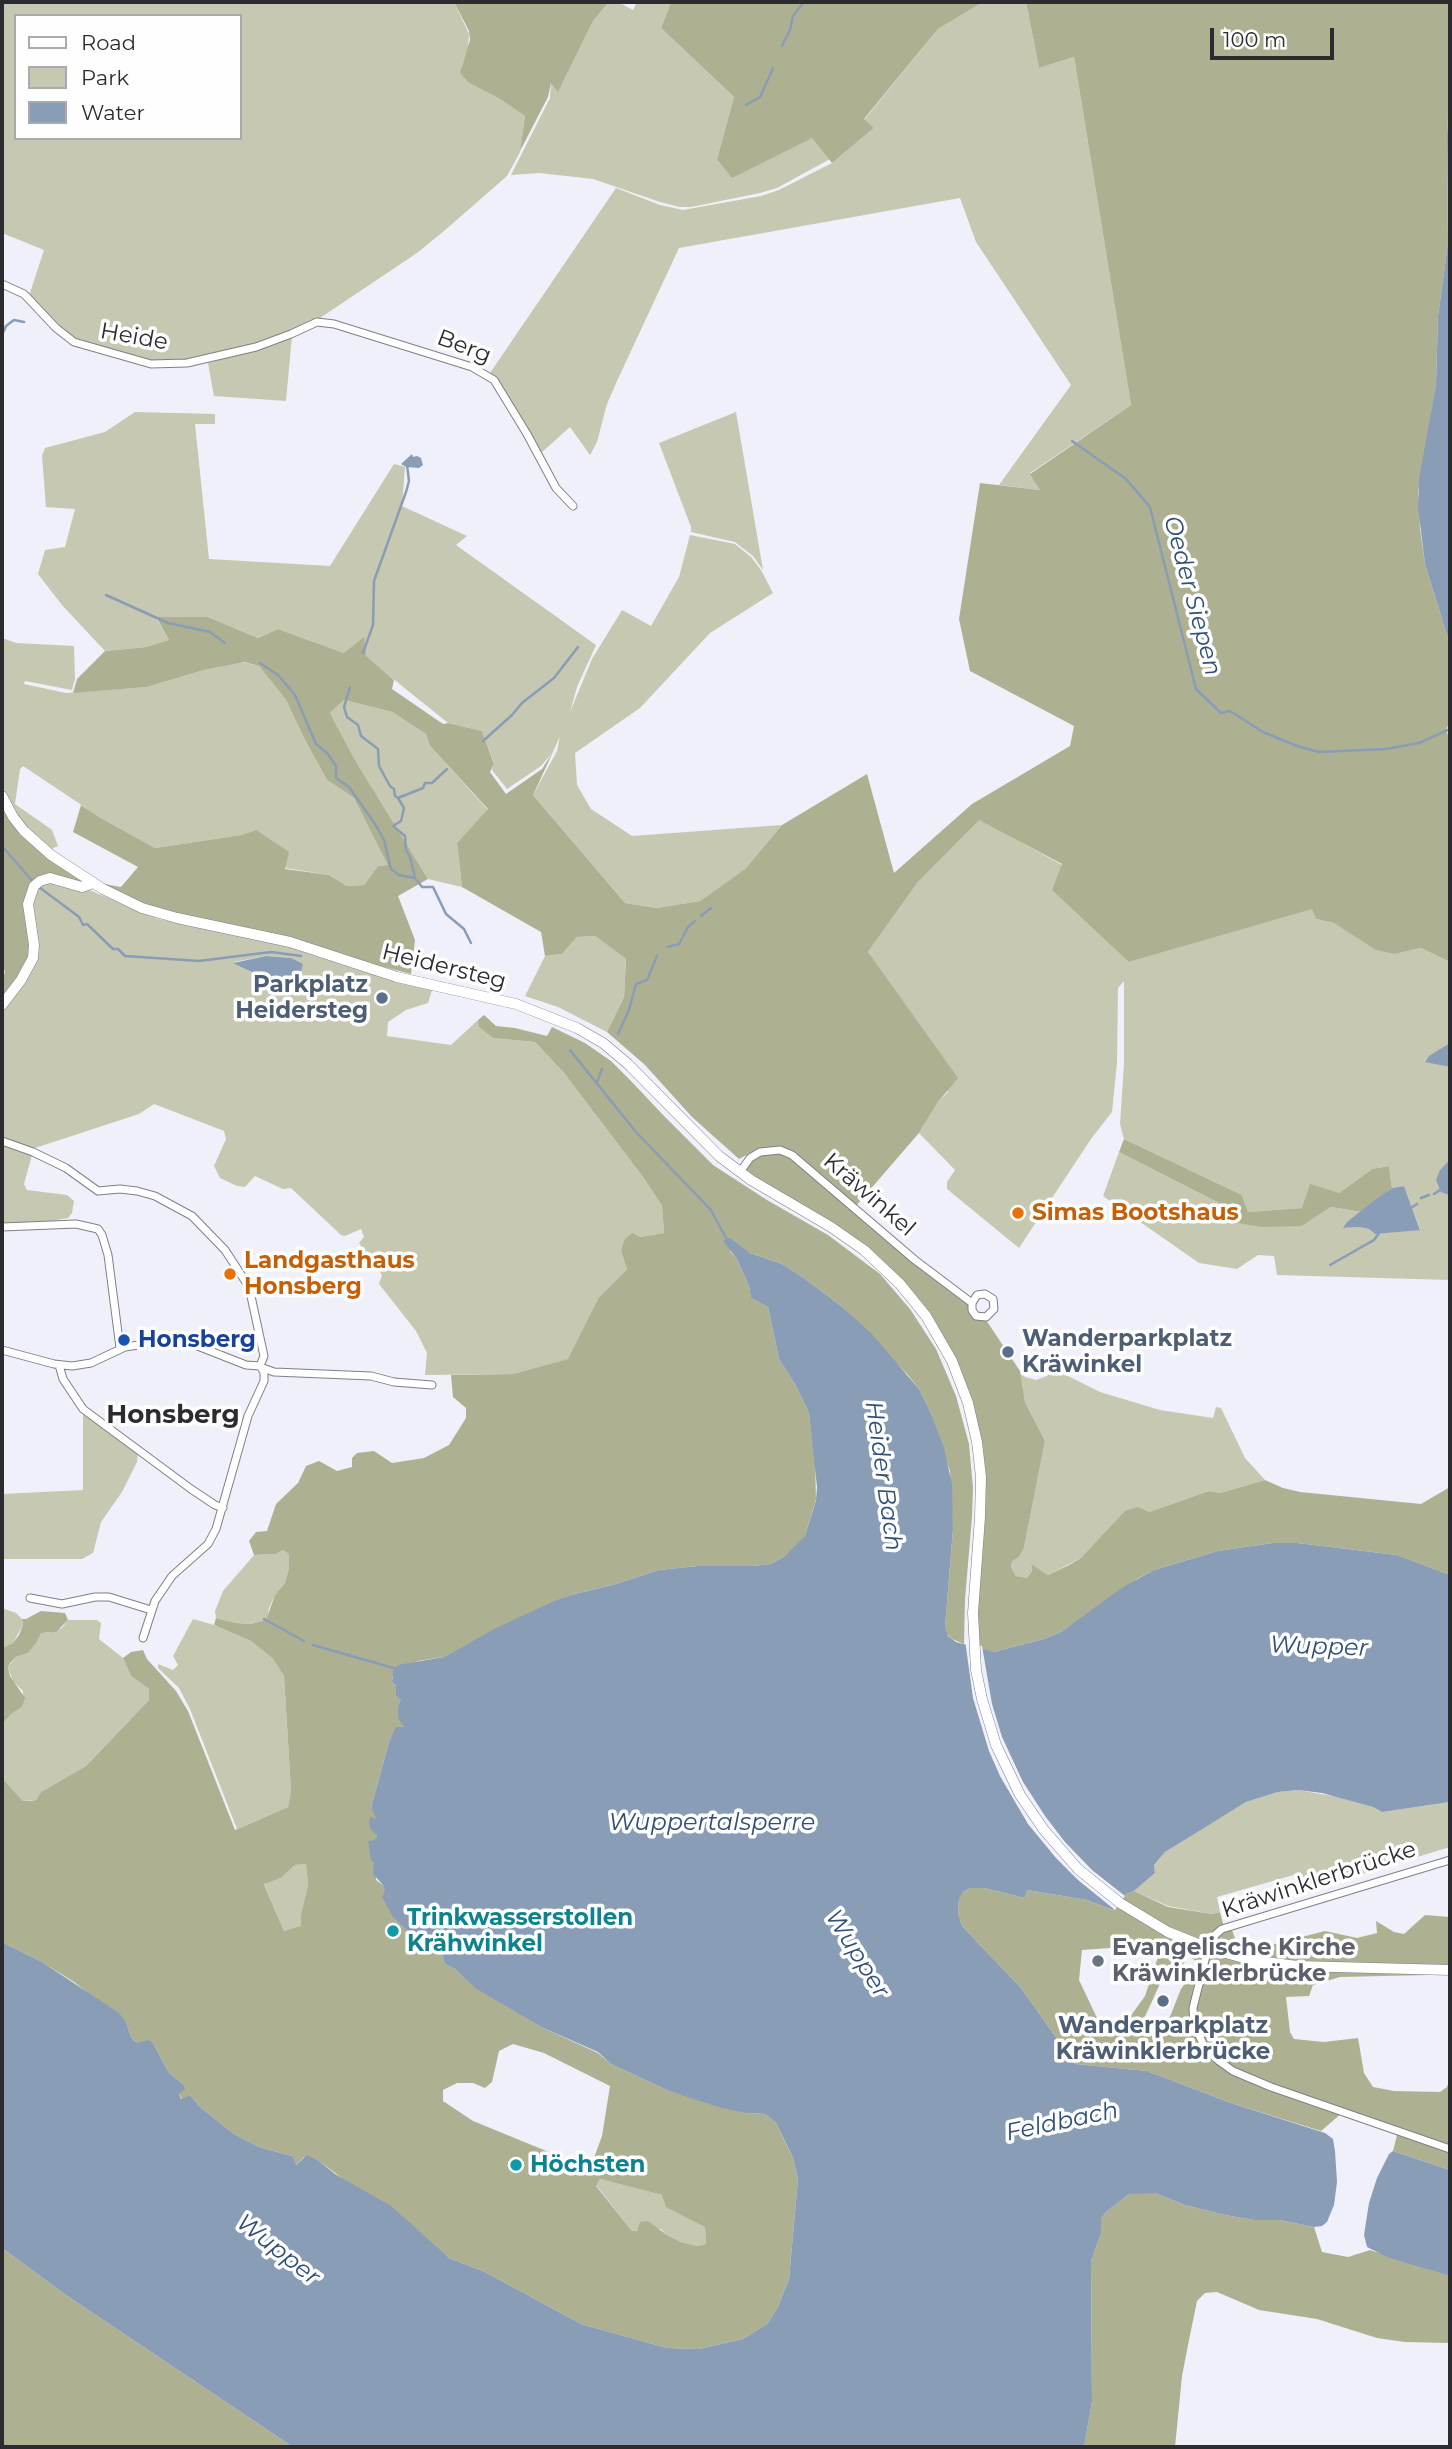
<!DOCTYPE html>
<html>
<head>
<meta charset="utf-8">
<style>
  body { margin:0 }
  #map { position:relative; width:1452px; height:2449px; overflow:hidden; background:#eff0fa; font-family:Montserrat,sans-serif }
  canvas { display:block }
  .frame { position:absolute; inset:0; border:4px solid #2c2c30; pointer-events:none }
  .legend { position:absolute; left:14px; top:14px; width:228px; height:126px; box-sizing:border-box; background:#fefefe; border:2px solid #aaaaac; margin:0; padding:9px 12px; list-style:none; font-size:21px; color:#2c2c30 }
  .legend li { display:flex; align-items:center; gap:14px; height:35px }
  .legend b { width:35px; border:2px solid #aaaaac }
  .scale { position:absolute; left:1210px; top:28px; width:124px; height:32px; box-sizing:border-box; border:4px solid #2c2c30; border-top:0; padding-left:9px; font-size:21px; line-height:24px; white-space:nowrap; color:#2c2c30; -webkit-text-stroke:5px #fefefe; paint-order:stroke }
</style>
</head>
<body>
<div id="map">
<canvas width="1452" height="2449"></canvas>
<div class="frame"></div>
<ul class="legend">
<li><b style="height:9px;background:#fff"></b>Road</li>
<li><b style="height:19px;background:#c6c8b2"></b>Park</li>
<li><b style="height:19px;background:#899db6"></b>Water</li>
</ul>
<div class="scale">100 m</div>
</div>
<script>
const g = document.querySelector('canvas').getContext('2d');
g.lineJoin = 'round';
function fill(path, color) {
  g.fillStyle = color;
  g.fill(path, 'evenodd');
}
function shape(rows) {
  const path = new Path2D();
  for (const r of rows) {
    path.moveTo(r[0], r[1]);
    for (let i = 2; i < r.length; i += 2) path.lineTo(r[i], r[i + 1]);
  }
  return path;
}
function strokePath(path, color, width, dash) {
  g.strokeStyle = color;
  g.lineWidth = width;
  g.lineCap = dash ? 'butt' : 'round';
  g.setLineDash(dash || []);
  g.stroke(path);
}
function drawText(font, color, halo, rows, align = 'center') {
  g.font = font + ' Montserrat,sans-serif';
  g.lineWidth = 7;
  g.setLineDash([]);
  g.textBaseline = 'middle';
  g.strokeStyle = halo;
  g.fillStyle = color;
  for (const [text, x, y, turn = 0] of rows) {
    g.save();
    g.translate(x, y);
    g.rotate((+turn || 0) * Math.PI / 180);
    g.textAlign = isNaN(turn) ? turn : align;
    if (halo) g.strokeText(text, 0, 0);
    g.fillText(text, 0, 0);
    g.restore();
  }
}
const green = shape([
  [2,2,454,2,469,34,468,49,462,66,469,83,498,98,525,116,520,152,507,176,444,231,417,253,320,318,290,333,256,345,187,361,151,363,76,341,57,326,29,296,44,250,2,233],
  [16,16,240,16,240,138,16,138],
  [609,2,618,2,633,10,637,2,671,2,661,28,734,97,717,159,812,138,830,159,777,188,760,193,691,207,680,207,660,202,593,179,539,173,511,175,550,98,551,82,558,91,593,21],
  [983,2,1026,2,1039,68,1074,57,1131,405,1030,473,1041,490,999,485,1071,385,976,242,960,198,679,248,617,381,607,404,597,442,590,455,570,427,541,453,502,387,490,373,616,188,660,205,683,210,761,196,779,190,832,163,874,128,864,120,938,29],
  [292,336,286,401,214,396,208,363],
  [135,412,215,414,215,424,195,424,209,559,330,566,394,464,405,467,402,506,467,536,456,545,596,645,577,687,570,712,592,659,622,610,651,626,679,577,690,535,735,544,751,557,761,570,773,593,710,633,640,708,575,753,577,785,591,809,632,836,782,825,745,869,700,901,657,908,625,903,533,795,557,751,560,736,553,752,541,766,507,789,492,770,494,763,482,731,448,723,366,657,344,653,278,629,258,638,208,617,156,618,169,640,146,647,105,651,62,605,38,574,45,550,65,547,75,509,46,507,42,456,45,448,105,432],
  [736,412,763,570,753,556,735,542,691,532,691,527,659,443],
  [2,638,16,643,74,646,75,679,72,690,25,681,24,684,66,693,147,687,204,670,242,662,259,666,286,700,305,740,327,780,354,798,389,865,378,866,364,885,347,886,329,875,285,868,256,830,241,835,155,848,101,818,23,766,20,769,15,804,52,830,58,846,47,851,36,841,2,795],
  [344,700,392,712,426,734,430,746,488,810,457,843,462,887,428,879,355,760,330,713],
  [979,819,1062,865,1129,962,1313,908,1316,919,1334,923,1395,954,1421,948,1450,962,1450,1043,1425,1061,1450,1067,1450,1159,1440,1170,1450,1194,1450,1280,1277,1275,1274,1256,1258,1255,1237,1269,1199,1263,1103,1196,1119,1152,1221,1204,1237,1223,1302,1226,1331,1207,1361,1212,1347,1222,1344,1228,1359,1227,1369,1229,1375,1234,1420,1229,1404,1186,1392,1188,1389,1166,1372,1169,1339,1193,1302,1208,1248,1212,1242,1195,1124,1139,1120,1124,1124,1064,1124,981,1118,988,1117,1063,1112,1112,1091,1139,1019,1248,947,1189,947,1182,955,1170,919,1133,938,1102,948,1092,868,952,918,882],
  [53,881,87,889,158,919,296,947,313,955,364,972,432,990,428,1003,406,1010,388,1022,387,1036,451,1045,478,1020,480,1027,493,1038,535,1042,564,1073,643,1177,662,1206,664,1233,640,1237,621,1251,627,1269,599,1297,569,1359,513,1374,425,1375,427,1353,416,1331,379,1284,382,1275,359,1243,364,1237,361,1229,345,1236,341,1235,291,1188,283,1189,255,1176,245,1187,237,1186,220,1178,214,1166,226,1139,224,1131,154,1104,139,1114,32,1149,2,1139,2,1007,36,888],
  [266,956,291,958,289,990,249,971,234,962],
  [595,936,626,959,624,997,607,1032,558,1007,525,996,545,956,562,954,577,937],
  [2,1143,32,1155,24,1184,27,1190,67,1195,74,1201,72,1213,68,1218,51,1221,2,1223],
  [1054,1369,1100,1392,1160,1410,1213,1418,1216,1407,1221,1408,1245,1458,1265,1480,1220,1493,1209,1491,1149,1512,1102,1537,1081,1558,1048,1575,1031,1565,1032,1571,1027,1578,1016,1576,1011,1567,1012,1560,1019,1557,1024,1548,1045,1441,1025,1402,1020,1371,1025,1377,1036,1380,1047,1376],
  [83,1410,138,1451,137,1462,122,1492,101,1522,93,1553,82,1559,2,1559,2,1494,83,1490],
  [283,1550,290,1554,289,1568,285,1583,275,1595,269,1608,267,1620,251,1624,236,1623,216,1618,215,1611,223,1591,254,1555,276,1554],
  [2,1608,16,1613,22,1619,23,1625,13,1643,2,1648],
  [193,1619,214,1625,251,1641,273,1659,284,1676,291,1790,288,1807,237,1829,190,1709,179,1688,158,1668,158,1664,173,1670,178,1665,173,1656],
  [68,1620,97,1620,101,1623,99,1639,123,1658,131,1676,149,1689,149,1700,86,1766,41,1792,36,1800,23,1801,2,1778,2,1725,11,1714,22,1707,23,1691,13,1681,8,1667,16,1657,28,1653,41,1633,48,1633,62,1628],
  [1298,1790,1338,1797,1373,1807,1382,1812,1450,1802,1450,1847,1315,1888,1313,1882,1297,1874,1217,1897,1220,1912,1212,1914,1168,1906,1134,1891,1155,1873,1154,1865,1165,1852,1190,1836,1246,1802,1278,1792],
  [306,1864,308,1885,301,1914,301,1927,284,1931,264,1883,281,1878,295,1865],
  [600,2179,662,2195,693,2220,705,2227,706,2244,697,2246,681,2242,667,2235,661,2229,632,2231,596,2185]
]);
const forest = shape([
  [454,2,609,2,593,21,558,92,551,83,548,97,520,151,525,116,498,98,469,83,460,73,470,40,469,31],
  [671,2,983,2,938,29,864,119,874,128,832,163,812,138,732,178,717,159,734,97,661,28],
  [1026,2,1450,2,1450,76,1447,135,1448,243,1438,316,1436,386,1418,491,1420,529,1425,564,1450,645,1450,722,1446,730,1450,740,1450,962,1421,948,1395,954,1376,950,1334,923,1316,919,1312,909,1129,962,1052,890,1062,864,979,820,918,882,868,952,958,1078,938,1102,919,1133,855,1207,778,1147,758,1149,739,1159,692,1117,645,1065,607,1032,624,997,626,959,595,936,577,937,562,954,545,956,541,932,462,887,457,843,488,809,430,746,426,734,392,712,344,700,330,713,355,760,428,879,398,896,415,940,411,974,143,904,99,883,121,887,138,867,73,832,81,805,101,818,155,848,241,835,256,830,289,852,285,869,329,875,347,886,364,885,378,866,388,865,354,798,327,780,305,740,286,700,259,666,244,662,204,670,147,687,73,693,77,679,105,651,146,647,169,640,156,617,208,617,258,638,278,629,344,653,364,637,366,656,394,680,392,689,443,724,448,723,482,731,494,764,490,772,506,794,542,769,553,752,533,795,625,903,657,908,700,901,745,869,782,825,867,774,894,873,972,804,1070,746,1074,726,970,671,959,619,980,483,1040,490,1030,474,1131,405,1074,57,1039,68],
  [2,796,24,831,93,883,87,886,56,879,32,889,34,954,2,1005,2,979,5,972,2,963],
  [484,1015,496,1026,515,1028,547,1036,552,1027,585,1043,611,1061,631,1081,665,1117,713,1165,767,1200,828,1235,880,1274,910,1309,936,1349,956,1396,969,1444,973,1488,972,1517,965,1599,964,1644,952,1639,946,1633,945,1627,953,1529,950,1471,929,1409,919,1389,908,1375,841,1306,804,1278,782,1264,750,1253,737,1245,730,1251,737,1259,749,1286,751,1298,768,1307,779,1359,796,1386,809,1413,815,1462,816,1499,805,1536,799,1544,785,1556,771,1564,752,1566,698,1566,659,1570,616,1584,571,1595,481,1637,444,1657,418,1661,392,1677,392,1682,396,1686,396,1693,401,1700,404,1727,395,1731,389,1742,371,1808,377,1816,376,1880,383,1885,404,1927,412,1935,415,1944,440,1949,445,1964,455,1969,476,1988,541,2027,598,2053,611,2064,669,2091,745,2113,765,2114,776,2123,783,2138,793,2158,798,2179,789,2279,778,2307,767,2324,743,2339,699,2349,667,2348,581,2324,485,2272,449,2258,319,2161,304,2157,296,2165,293,2163,292,2156,259,2147,234,2134,200,2107,190,2095,182,2099,179,2094,183,2084,169,2073,154,2045,137,2043,131,2037,126,2022,74,1982,42,1962,2,1942,2,1778,23,1801,30,1801,36,1800,41,1792,86,1766,149,1700,149,1689,131,1676,123,1658,131,1652,143,1650,147,1659,176,1691,188,1711,235,1830,288,1807,291,1790,284,1676,273,1659,251,1641,214,1625,216,1618,236,1623,251,1624,266,1620,275,1595,285,1583,289,1568,289,1554,283,1550,276,1554,254,1555,249,1541,256,1532,267,1531,276,1504,298,1483,306,1466,319,1461,337,1471,352,1467,352,1458,357,1453,374,1451,392,1463,424,1458,449,1445,466,1418,466,1408,453,1397,451,1375,513,1374,568,1359,599,1297,627,1269,621,1251,625,1239,632,1233,640,1237,664,1233,662,1206,643,1177,564,1073,535,1042,493,1038,479,1027,478,1020],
  [306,1864,308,1885,301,1914,301,1926,284,1931,264,1884,281,1878,295,1865],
  [513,2044,544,2053,610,2086,602,2136,591,2166,583,2166,473,2121,443,2101,443,2090,457,2083,473,2083,485,2088,492,2082,499,2051],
  [600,2179,662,2195,666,2207,705,2227,706,2244,697,2246,681,2242,667,2235,648,2221,640,2222,637,2231,632,2231,596,2186],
  [1124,1139,1242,1195,1248,1212,1302,1208,1310,1184,1339,1193,1372,1169,1389,1166,1392,1188,1361,1212,1331,1207,1302,1226,1262,1227,1237,1223,1221,1204,1119,1152],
  [788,1152,972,1303,971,1307,984,1317,1020,1371,1025,1402,1045,1441,1024,1548,1019,1557,1012,1561,1011,1567,1016,1576,1027,1578,1032,1571,1031,1564,1048,1575,1069,1565,1081,1558,1125,1511,1138,1507,1149,1512,1209,1491,1220,1493,1265,1480,1283,1488,1300,1492,1421,1504,1450,1487,1450,1575,1397,1555,1297,1543,1273,1543,1218,1551,1154,1570,1137,1579,1061,1632,1044,1639,994,1652,984,1651,973,1646,980,1517,977,1442,944,1346,885,1269,740,1172,753,1155],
  [41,1611,65,1613,68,1620,56,1632,41,1633,36,1643,28,1653,16,1657,11,1662,8,1667,10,1676,25,1698,22,1707,11,1714,2,1725,2,1648,13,1643,19,1635,23,1625,22,1619,26,1619],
  [971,1888,984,1888,1025,1898,1027,1890,1087,1900,1113,1910,1126,1894,1134,1891,1168,1907,1212,1914,1220,1912,1225,1931,1232,1930,1236,1941,1242,1939,1248,1951,1325,1931,1357,1938,1377,1933,1376,1921,1394,1932,1404,1934,1425,1915,1450,1917,1450,1972,1427,1975,1340,1977,1313,1985,1309,1996,1286,1997,1290,2032,1294,2039,1324,2042,1358,2038,1364,2073,1373,2087,1394,2091,1440,2092,1447,2087,1450,2077,1450,2170,1393,2151,1398,2131,1342,2113,1321,2131,1231,2103,1147,2071,1075,2064,1021,1988,962,1926,958,1913,959,1899,961,1893],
  [1137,1946,1161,1948,1145,1996,1127,2021,1113,2025,1101,2022,1097,2018,1079,1980,1082,1950],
  [1188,1956,1196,1961,1194,1970,1181,1989,1169,2019,1157,2031,1142,2023,1164,1975,1179,1972],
  [1143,2192,1155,2193,1185,2205,1225,2215,1254,2220,1280,2220,1314,2227,1322,2252,1348,2257,1370,2250,1450,2276,1450,2343,1405,2342,1377,2338,1317,2319,1259,2310,1217,2292,1205,2293,1197,2301,1189,2340,1182,2376,1175,2447,1084,2447,1092,2402,1091,2262,1101,2233,1101,2219,1106,2212,1129,2194],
  [2,2248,66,2295,293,2447,2,2447]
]);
const water = shape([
  [1450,78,1450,645,1425,564,1418,508,1419,479,1436,385,1438,316,1448,243,1447,135],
  [412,454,413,457,417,456,421,458,423,465,419,468,406,467,401,464],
  [266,956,291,958,303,964,297,986,294,989,289,990,233,963],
  [1450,1043,1450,1067,1425,1062,1429,1056],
  [1450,1159,1450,1194,1449,1195,1441,1192,1436,1180,1440,1170],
  [1404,1186,1420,1230,1375,1234,1369,1229,1359,1227,1343,1228,1347,1222,1375,1200,1392,1188],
  [730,1238,750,1253,782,1264,804,1278,841,1306,871,1333,919,1389,929,1409,944,1448,952,1484,953,1529,945,1627,948,1636,956,1642,994,1652,1044,1639,1061,1632,1123,1587,1154,1570,1218,1551,1273,1543,1297,1543,1397,1555,1450,1575,1450,1802,1382,1812,1373,1807,1322,1793,1298,1790,1278,1792,1246,1802,1165,1852,1154,1865,1155,1873,1134,1891,1126,1894,1113,1910,1087,1900,1027,1890,1025,1898,984,1888,971,1888,963,1892,959,1899,958,1913,962,1926,1021,1988,1075,2064,1147,2071,1231,2103,1325,2133,1333,2139,1335,2151,1337,2182,1334,2205,1327,2222,1322,2226,1314,2227,1280,2220,1254,2220,1225,2215,1185,2205,1155,2193,1129,2194,1106,2212,1101,2219,1101,2233,1091,2262,1092,2402,1084,2447,293,2447,66,2295,2,2248,2,1942,42,1962,119,2013,126,2022,131,2037,137,2043,149,2040,154,2045,169,2073,183,2084,185,2089,179,2094,181,2099,190,2095,200,2107,234,2134,259,2147,292,2156,296,2165,307,2155,319,2161,335,2174,391,2206,449,2258,485,2272,581,2324,667,2348,699,2349,743,2339,767,2324,778,2307,789,2279,798,2179,793,2158,776,2123,765,2114,745,2113,718,2107,669,2091,611,2064,598,2052,541,2027,475,1988,455,1969,445,1964,440,1949,415,1945,412,1935,393,1917,382,1897,385,1891,383,1885,373,1874,374,1862,371,1860,368,1841,375,1840,377,1835,371,1830,369,1825,370,1817,377,1819,371,1808,389,1742,396,1727,404,1727,398,1718,398,1707,401,1700,396,1695,396,1686,392,1682,393,1671,398,1665,444,1657,496,1628,552,1602,571,1595,616,1584,659,1570,698,1566,752,1566,771,1564,785,1556,805,1536,816,1500,817,1487,809,1413,796,1386,779,1359,768,1307,751,1298,749,1286,737,1259,723,1241],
  [1393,2151,1450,2170,1450,2276,1387,2257,1367,2247,1364,2235,1369,2203,1377,2178,1389,2154]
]);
const pier = shape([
  [965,1640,982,1646,992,1704,1002,1737,1023,1782,1045,1816,1065,1842,1092,1870,1125,1896,1115,1910,1078,1880,1056,1858,1028,1824,1000,1776,989,1751,973,1698]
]);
const stream = shape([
  [782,46,790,30,793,16,804,2],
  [746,105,760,97,773,68],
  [2,335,6,326,14,320,24,322],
  [1072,441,1126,479,1150,507,1196,689,1221,713,1230,711,1263,732,1297,746,1319,752,1386,749,1419,743,1450,729],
  [106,595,168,623,210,632,225,643],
  [363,653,373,625,374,581,406,492,409,481,407,465],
  [260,663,278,675,295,695,316,744,327,753,336,766,336,778,349,787,375,824,384,840,391,869,399,875,415,878,422,887,433,887,446,914,464,929,471,943],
  [350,687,344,707,347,717,358,725,361,736,378,749,379,766,390,786,394,789,395,796,398,798],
  [483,741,512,715,522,703,554,678,578,647],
  [2,846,34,883],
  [415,878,410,857,406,850,405,836,393,826,401,821,404,808,398,798,423,788,425,783,432,783,447,769],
  [39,887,79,917,83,925,87,924,113,949,118,949,125,956,199,961,271,952,301,956],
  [701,916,711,908],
  [668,947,679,944,688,927,695,921],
  [618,1034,629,1010,636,984,647,980,657,956],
  [570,1050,636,1132,711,1210,727,1240],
  [597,1082,602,1069],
  [1434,1194,1443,1188],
  [1421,1198,1429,1195],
  [1411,1208,1417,1204],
  [1330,1265,1374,1240,1379,1233],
  [264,1619,304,1641],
  [313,1645,397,1669]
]);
const street = shape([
  [2,284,24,294,56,328,74,342,151,364,187,363,256,347,291,334,317,322,334,324,472,367,494,380,527,434,556,488,573,506],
  [2,1141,33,1152,66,1168,98,1191,120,1189,137,1191,155,1196,192,1216,225,1250,249,1287,264,1356,260,1366],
  [740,1172,750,1158,760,1152,780,1150,792,1155,915,1260,972,1303,972,1310,976,1316,986,1317,994,1309,993,1299,985,1294,977,1295,972,1303],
  [2,1227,76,1224,98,1229,102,1235,108,1255,120,1348],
  [2,1350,54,1364,72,1366,91,1363,125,1347,166,1341,181,1342,195,1345,246,1365,260,1366],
  [59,1365,63,1379,83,1409,191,1489,215,1505,223,1508],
  [263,1368,274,1372,371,1376,394,1382,432,1385],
  [30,1598,62,1604,95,1597,109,1597,151,1610],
  [143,1638,155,1601,172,1576,208,1544,216,1529,248,1416,264,1381,264,1372,260,1366],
  [1450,1860,1222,1929,1216,1934,1208,1948,1193,2008,1194,2024,1204,2046,1219,2061,1233,2071,1271,2087,1450,2149]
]);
const secondary = shape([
  [2,796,13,817,24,831,51,855,103,889,142,908,177,918,290,942,397,977,516,1004,577,1028,603,1043,628,1064,719,1156,751,1180,831,1227,864,1250,900,1284,926,1316,952,1361,968,1403,977,1442,981,1477,980,1517,973,1613,976,1670,982,1699,996,1745,1020,1795,1044,1830,1078,1869,1120,1903,1168,1932,1208,1948,1251,1960,1297,1966,1450,1970],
  [2,1005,21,980,33,958,34,945,28,904,34,886,40,881,50,878,82,887,93,883]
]);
const markers = [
  [382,998,7,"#5c6f8a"],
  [1018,1213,7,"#e8710a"],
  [230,1274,7,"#e8710a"],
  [124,1340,7,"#1a4fb4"],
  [1008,1352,7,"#5c6f8a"],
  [393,1931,7,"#0f9aa8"],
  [1098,1961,7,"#6b7280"],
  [1163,2001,7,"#5c6f8a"],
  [516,2165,7,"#0f9aa8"]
];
const streetNames = [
  ["Heide",134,337,10],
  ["Berg",464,347,21],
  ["Heidersteg",444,967,14],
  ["Kräwinkel",869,1195,41],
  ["Kräwinklerbrücke",1319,1880,-18]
];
const serviceNames = [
  ["Parkplatz",368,985],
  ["Heidersteg",368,1011],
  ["Wanderparkplatz",1022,1339,"left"],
  ["Kräwinkel",1022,1365,"left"],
  ["Wanderparkplatz",1163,2026,"center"],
  ["Kräwinklerbrücke",1163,2052,"center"]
];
const foodNames = [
  ["Simas Bootshaus",1032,1213],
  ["Landgasthaus",244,1261],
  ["Honsberg",244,1287]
];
const transitNames = [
  ["Honsberg",138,1340]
];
const cultureNames = [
  ["Trinkwasserstollen",407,1918],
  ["Krähwinkel",407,1944],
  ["Höchsten",530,2165]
];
const worshipNames = [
  ["Evangelische Kirche",1112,1948],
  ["Kräwinklerbrücke",1112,1974]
];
const waterNames = [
  ["Oeder Siepen",1192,596,75],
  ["Heider Bach",883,1476,82],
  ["Wupper",1319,1647,2],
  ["Wuppertalsperre",712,1823],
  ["Wupper",857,1954,58],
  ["Feldbach",1062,2122,-12],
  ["Wupper",278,2250,38]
];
const quarterNames = [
  ["Honsberg",173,1415]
];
fill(green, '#c6c8b2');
fill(forest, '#aeb191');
fill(water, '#899db6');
fill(pier, '#eff0fa');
strokePath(stream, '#899db6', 2.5);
strokePath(street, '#7e7f88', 9);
strokePath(secondary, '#7e7f88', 11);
strokePath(street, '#fff', 7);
strokePath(secondary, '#fff', 10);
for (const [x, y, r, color] of markers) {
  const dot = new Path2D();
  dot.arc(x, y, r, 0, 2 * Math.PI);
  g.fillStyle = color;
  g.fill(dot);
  strokePath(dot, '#fefefe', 2.5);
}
drawText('23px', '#2c2c30', '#fefefe', streetNames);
drawText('bold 23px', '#4e5e75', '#fefefe', serviceNames, 'right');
drawText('bold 23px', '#c56008', '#fefefe', foodNames, 'left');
drawText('bold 23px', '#164399', '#fefefe', transitNames, 'left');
drawText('bold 23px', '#0d838f', '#fefefe', cultureNames, 'left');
drawText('bold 23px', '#5b616d', '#fefefe', worshipNames, 'left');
drawText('italic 24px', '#304f75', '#fefefe', waterNames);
drawText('bold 26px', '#2c2c30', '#fefefe', quarterNames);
</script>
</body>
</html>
